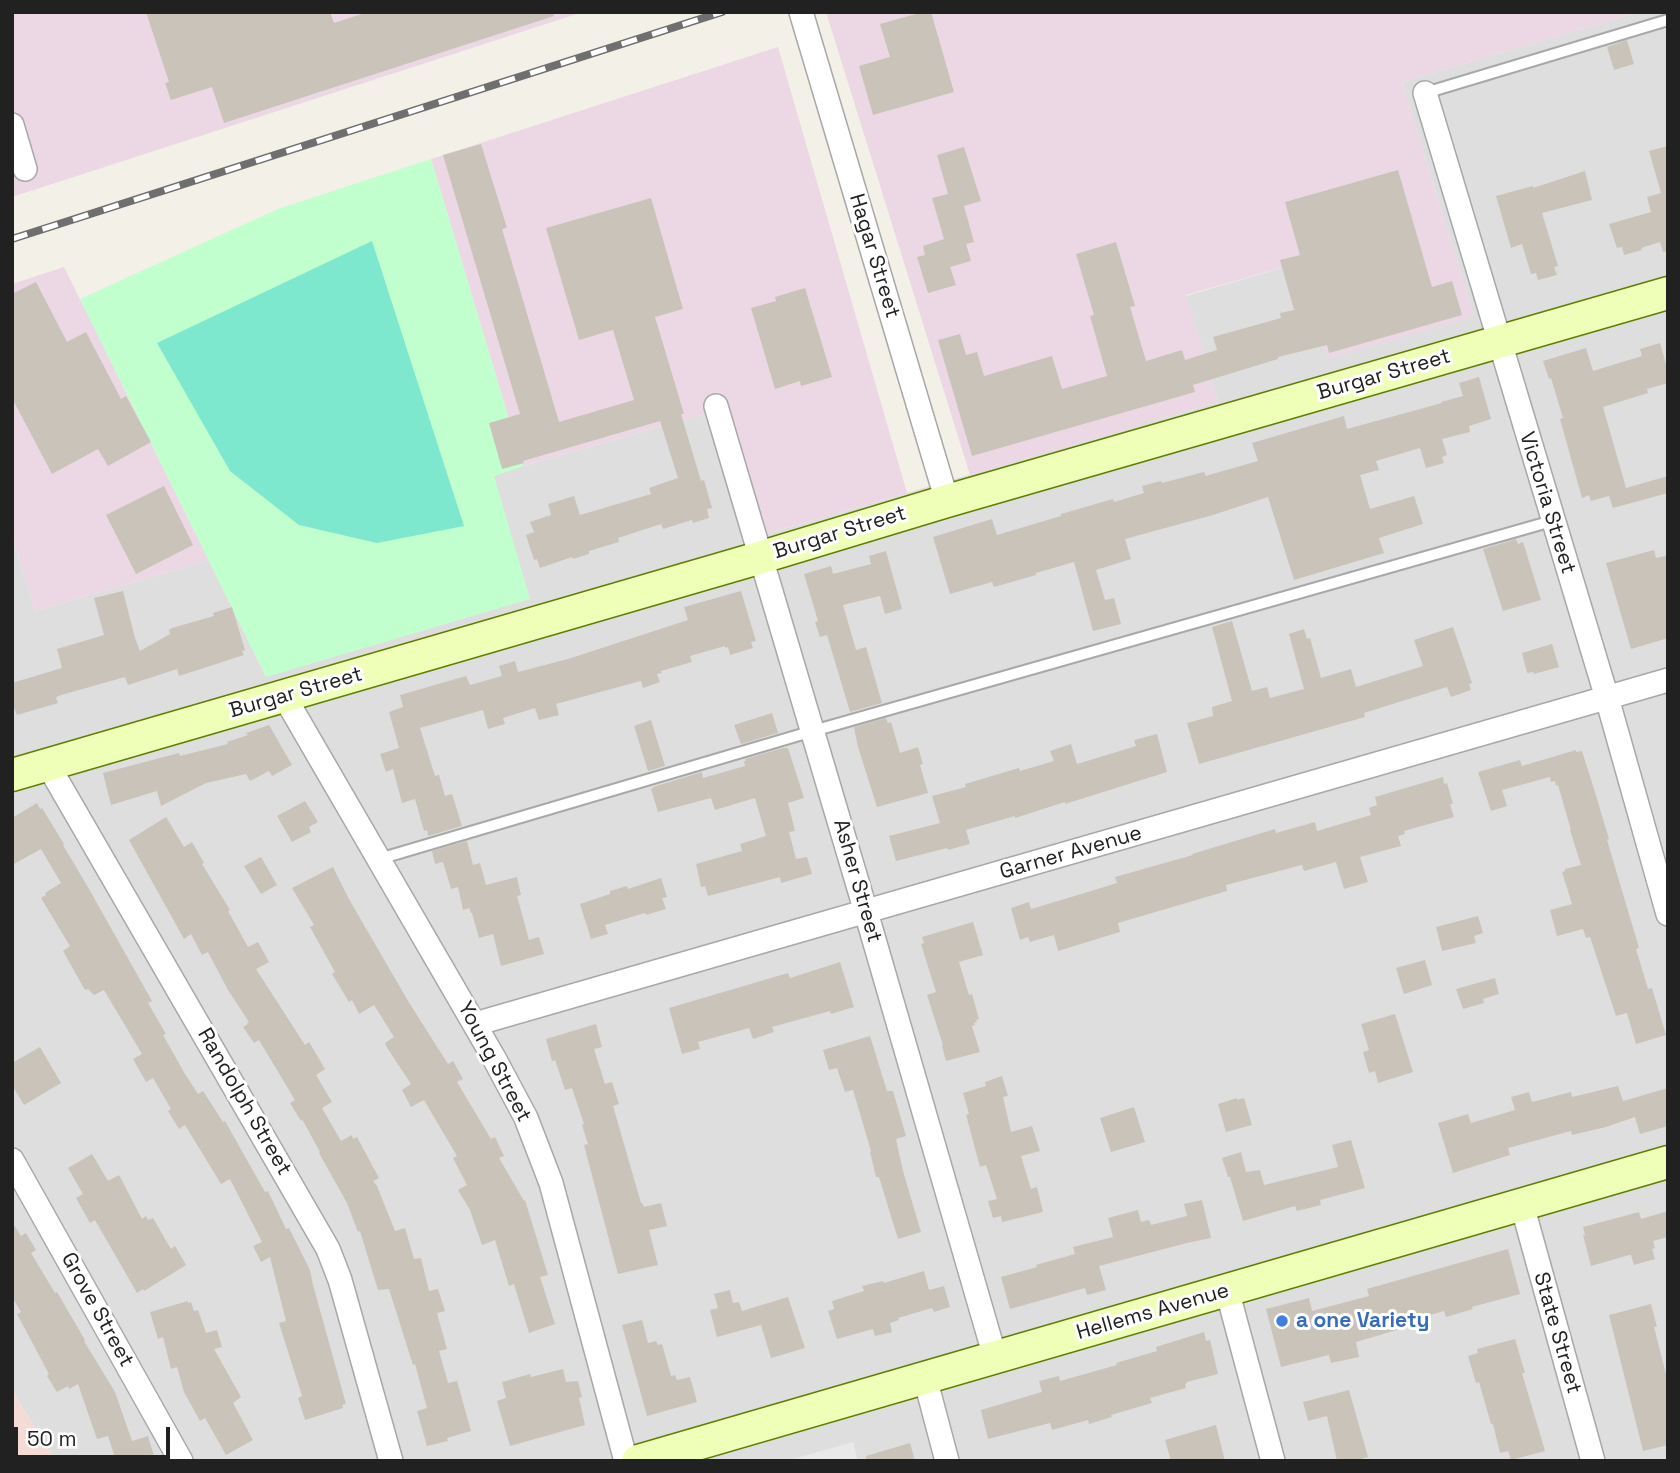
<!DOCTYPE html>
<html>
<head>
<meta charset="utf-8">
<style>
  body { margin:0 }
  #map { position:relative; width:1680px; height:1473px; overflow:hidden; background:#f2f0e7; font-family:"Space Grotesk",sans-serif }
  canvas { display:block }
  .frame { position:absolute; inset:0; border:14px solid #212121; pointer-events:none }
  .scale { position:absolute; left:14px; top:1427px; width:156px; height:32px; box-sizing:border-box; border:4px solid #212121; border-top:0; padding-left:9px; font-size:21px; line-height:24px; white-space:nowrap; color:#212121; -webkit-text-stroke:5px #fff; paint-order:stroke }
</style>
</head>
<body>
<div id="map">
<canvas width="1680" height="1473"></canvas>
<div class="frame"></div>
<div class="scale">50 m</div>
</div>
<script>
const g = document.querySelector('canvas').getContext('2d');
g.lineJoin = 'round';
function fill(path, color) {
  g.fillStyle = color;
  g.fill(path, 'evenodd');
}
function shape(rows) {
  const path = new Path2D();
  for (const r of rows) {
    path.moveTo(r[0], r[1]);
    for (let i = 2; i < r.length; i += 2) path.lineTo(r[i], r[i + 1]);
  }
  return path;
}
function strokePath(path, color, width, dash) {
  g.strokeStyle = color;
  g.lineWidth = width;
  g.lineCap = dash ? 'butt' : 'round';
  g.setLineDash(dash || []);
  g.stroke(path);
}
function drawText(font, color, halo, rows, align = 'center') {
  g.font = font + ' "Space Grotesk",sans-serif';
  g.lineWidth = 6;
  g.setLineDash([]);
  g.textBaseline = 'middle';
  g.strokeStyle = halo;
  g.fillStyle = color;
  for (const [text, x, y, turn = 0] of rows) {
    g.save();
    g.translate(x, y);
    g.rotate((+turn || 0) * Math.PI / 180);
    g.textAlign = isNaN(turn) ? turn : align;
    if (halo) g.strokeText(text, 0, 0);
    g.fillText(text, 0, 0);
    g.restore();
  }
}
const residential = shape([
  [1639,12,1668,12,1668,1461,55,1461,12,1390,12,535,35,611,209,560,266,677,494,476,523,466,708,413,746,540,1218,402,1186,296,1298,263,1474,316,1402,82]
]);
const commercial = shape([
  [12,1390,55,1461,12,1461]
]);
const industrial = shape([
  [12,12,583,12,12,197],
  [826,12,1639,12,1402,82,1474,316,1328,359,1298,263,1186,295,1218,402,970,475],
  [778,47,907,493,745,540,708,413,523,466,431,159],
  [64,267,209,560,35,611,12,535,12,284]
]);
const park = shape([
  [431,159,523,466,494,476,530,599,266,677,80,299,278,209]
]);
const pitch = shape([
  [372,241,464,526,377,543,299,525,230,471,157,343]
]);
const parking = shape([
  [853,1442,858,1461,793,1461,793,1459]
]);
const building = shape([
  [146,12,330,12,334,23,368,12,553,12,554,16,224,123,212,87,171,100,165,83,169,82],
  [923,12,931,12,954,92,873,115,859,66,890,57,880,24],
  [1627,40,1634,64,1614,70,1607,47],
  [481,144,507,228,502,229,559,422,634,400,613,330,579,340,546,228,651,198,683,309,655,317,684,414,681,414,701,481,704,480,712,508,707,509,709,518,693,523,692,520,663,529,661,524,618,538,619,542,589,551,589,554,573,559,572,557,540,568,537,559,534,560,526,535,534,532,530,522,551,515,548,504,574,496,580,515,651,494,649,488,678,478,660,421,523,461,524,463,502,469,489,423,520,414,443,155],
  [1668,146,1668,251,1663,252,1660,242,1641,248,1642,250,1624,255,1622,247,1617,248,1609,224,1651,212,1647,197,1661,193,1649,151],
  [964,147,981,201,964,206,974,242,966,244,971,261,950,267,956,285,928,293,917,257,925,255,923,246,944,239,932,198,948,194,937,155],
  [1398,170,1432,287,1452,281,1462,315,1329,353,1327,345,1278,357,1278,359,1193,385,1195,392,972,456,938,340,960,334,966,355,977,352,984,376,1052,356,1062,389,1107,376,1090,316,1094,315,1076,254,1116,242,1135,306,1130,307,1146,361,1182,350,1185,360,1217,350,1213,337,1281,318,1280,313,1294,310,1280,260,1300,255,1285,202],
  [1585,171,1592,200,1542,213,1558,266,1554,267,1557,275,1538,280,1536,273,1531,274,1522,244,1511,248,1496,196,1533,186,1533,188],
  [36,282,67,342,86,332,121,399,126,396,151,442,108,466,98,449,52,474,12,398,12,294],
  [805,288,832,377,801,386,800,381,775,389,751,308,776,301,775,297],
  [1660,343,1668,371,1668,383,1647,389,1648,393,1603,407,1626,488,1668,476,1668,493,1613,508,1609,496,1591,501,1589,495,1582,498,1560,419,1563,418,1551,378,1549,379,1543,361,1586,348,1593,371,1642,356,1640,349],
  [1479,377,1491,419,1469,426,1470,432,1442,439,1447,455,1442,457,1444,463,1426,468,1420,448,1376,461,1379,470,1360,475,1370,509,1414,496,1423,524,1379,538,1384,553,1294,580,1268,497,1213,515,1125,539,1131,559,1096,570,1105,600,1114,598,1121,624,1093,631,1074,562,1036,573,1036,575,994,587,992,582,950,594,933,537,992,519,997,535,1061,516,1061,514,1113,499,1114,502,1144,493,1142,486,1161,481,1162,483,1204,472,1206,476,1209,475,1258,461,1252,443,1344,416,1347,429,1442,403,1441,402,1463,396,1459,383],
  [164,486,193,545,136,574,106,515],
  [1516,539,1518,544,1523,542,1541,600,1503,611,1483,549],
  [1654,550,1656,558,1668,555,1668,638,1631,649,1606,563],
  [886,551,902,609,885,614,880,596,843,605,856,650,866,647,882,703,850,712,827,635,820,637,815,622,818,621,804,574,831,566,833,574,871,564,869,556],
  [123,591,135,638,140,651,170,634,169,630,172,628,214,616,213,613,232,607,245,650,242,651,244,655,179,676,177,669,128,685,125,677,58,696,56,698,58,703,17,715,12,703,12,683,62,668,57,649,104,635,94,598],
  [741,591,756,641,751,642,753,648,730,655,728,647,725,648,725,646,690,656,692,662,661,671,662,673,657,674,660,682,643,688,641,681,556,704,559,715,539,720,535,708,503,718,505,724,488,729,483,710,420,728,435,776,439,775,445,796,452,794,462,826,428,836,427,830,424,831,415,799,402,803,393,769,386,772,380,754,399,748,389,712,403,707,400,695,466,676,470,685,502,676,499,666,515,661,518,672,568,659,688,620,684,607],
  [1232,621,1252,691,1267,687,1270,698,1304,689,1289,634,1304,629,1307,639,1310,638,1321,678,1351,669,1356,687,1423,666,1414,640,1453,627,1472,683,1469,684,1471,690,1451,697,1447,687,1364,713,1365,717,1199,764,1187,723,1213,716,1212,707,1232,701,1212,627],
  [1552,644,1559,667,1534,674,1533,672,1527,673,1522,653],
  [772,713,778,733,741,744,734,725],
  [886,718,888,723,891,722,900,753,918,747,923,764,920,765,928,793,877,807,858,747,854,727],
  [651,720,665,766,648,771,634,726],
  [269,725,292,765,272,776,269,771,250,781,246,774,206,783,161,806,157,791,111,805,103,773,179,753,180,756,228,744,227,742,248,735,246,733],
  [1157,734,1167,772,1065,804,1065,802,1015,818,1015,816,966,830,970,844,948,850,947,848,896,861,889,836,940,823,932,796,966,787,965,784,1019,768,1020,771,1054,761,1050,751,1071,744,1077,764,1136,746,1134,740],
  [783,748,788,748,804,798,788,803,795,831,789,832,796,859,807,857,812,874,781,883,780,877,708,896,705,886,701,887,696,864,742,851,740,844,766,836,755,798,715,810,711,798,658,812,651,789,653,788,653,787,702,772,703,778,745,766,744,761,746,761,745,759],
  [1576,750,1576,752,1582,751,1594,789,1609,839,1607,840,1639,948,1636,949,1648,989,1652,988,1666,1035,1636,1044,1627,1013,1616,1016,1590,937,1586,938,1583,929,1557,936,1550,910,1572,904,1562,872,1565,871,1565,869,1581,865,1570,830,1571,830,1558,785,1556,786,1555,781,1551,782,1550,777,1502,790,1507,806,1491,811,1478,772,1520,760,1522,766],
  [1443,777,1444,784,1447,783,1453,804,1450,804,1454,817,1404,831,1405,834,1398,836,1401,846,1360,857,1368,882,1344,889,1336,862,1304,871,1302,865,1226,885,1227,891,1118,923,1120,932,1058,951,1054,935,1030,942,1028,937,1020,940,1011,908,1029,902,1031,909,1088,892,1117,883,1115,877,1193,855,1192,854,1275,829,1276,833,1315,822,1317,831,1371,815,1369,808,1377,805,1375,797],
  [305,801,318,822,309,827,311,832,292,842,277,816],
  [37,803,40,809,42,808,64,844,63,845,89,889,152,1001,148,1003,166,1034,163,1035,185,1074,198,1094,203,1091,223,1122,225,1121,265,1192,268,1191,286,1229,289,1228,310,1270,313,1285,346,1404,342,1405,343,1408,305,1420,298,1398,302,1396,279,1323,286,1321,270,1257,261,1262,253,1246,262,1242,230,1179,221,1184,185,1125,179,1129,168,1111,171,1109,153,1078,146,1082,133,1059,142,1054,104,990,94,995,88,989,85,990,63,951,70,946,41,898,46,895,45,893,61,883,41,849,12,865,12,818],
  [166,817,184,847,192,842,204,863,202,864,230,910,228,911,248,947,258,942,269,962,256,969,305,1045,309,1042,325,1069,316,1075,332,1102,322,1108,341,1141,352,1135,353,1139,357,1137,379,1178,373,1181,377,1186,395,1231,405,1228,414,1259,421,1258,429,1291,438,1289,445,1311,437,1313,447,1349,439,1351,448,1383,457,1381,471,1431,447,1438,448,1441,427,1446,417,1411,427,1408,415,1364,413,1365,389,1289,378,1290,360,1231,358,1232,347,1203,319,1153,320,1152,302,1119,301,1121,290,1103,295,1100,259,1040,254,1043,243,1027,248,1024,247,1023,249,1022,228,990,208,952,202,955,191,934,184,939,129,840],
  [467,841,473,865,480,863,486,885,517,877,521,895,517,896,529,940,539,937,544,954,501,966,493,934,479,938,472,913,471,913,469,908,463,910,458,887,451,889,443,862,435,864,432,851],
  [261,857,277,885,261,894,244,866],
  [333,867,349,899,408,1001,448,1064,453,1061,463,1079,457,1082,491,1139,495,1137,504,1156,499,1158,524,1201,525,1200,548,1275,540,1277,555,1324,529,1333,514,1284,509,1286,495,1240,482,1245,470,1210,458,1190,467,1185,453,1158,457,1156,424,1100,411,1107,402,1090,411,1084,386,1046,385,1043,394,1037,374,1005,359,1014,352,1000,349,1002,332,974,335,972,310,927,314,925,292,888],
  [661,878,667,897,662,898,666,909,646,915,645,913,605,925,608,934,591,939,580,904,610,894,610,891,627,886,628,889],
  [1478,916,1483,933,1474,936,1476,943,1442,951,1436,927],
  [973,922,983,955,959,962,969,995,972,994,979,1019,976,1020,977,1022,974,1023,975,1025,972,1026,980,1052,946,1061,942,1046,943,1045,927,995,936,992,921,944,924,943,922,937],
  [1425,960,1432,985,1404,994,1396,968],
  [840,962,854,1007,831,1014,830,1011,772,1027,774,1032,753,1039,749,1028,698,1042,700,1049,682,1054,669,1008,788,973,790,978],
  [1495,978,1499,994,1483,999,1484,1003,1463,1009,1456,989],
  [1395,1014,1413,1072,1378,1083,1375,1071,1369,1073,1363,1052,1369,1050,1361,1024],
  [596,1024,602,1047,594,1049,605,1084,612,1082,619,1104,613,1106,641,1203,642,1203,644,1207,661,1203,667,1226,649,1230,658,1265,618,1274,584,1145,588,1144,582,1125,584,1124,572,1088,565,1090,555,1060,552,1061,546,1039],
  [870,1036,887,1091,893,1091,906,1136,896,1139,903,1171,921,1232,898,1239,879,1177,876,1177,870,1152,871,1151,853,1090,845,1092,837,1068,829,1070,823,1050],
  [40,1047,61,1083,24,1105,12,1085,12,1063],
  [1002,1076,1008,1096,1003,1097,1011,1132,1032,1126,1040,1151,1021,1156,1031,1189,1037,1187,1043,1212,1002,1222,1001,1216,993,1218,988,1201,997,1199,986,1165,980,1167,969,1126,966,1115,969,1114,963,1093,986,1086,985,1082],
  [1618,1086,1623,1101,1668,1088,1668,1126,1640,1134,1635,1117,1606,1127,1572,1135,1571,1131,1508,1148,1510,1155,1453,1173,1438,1123,1468,1114,1471,1123,1515,1110,1511,1097,1529,1092,1532,1102,1571,1092,1572,1097],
  [1237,1098,1237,1100,1244,1098,1252,1125,1226,1132,1218,1104],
  [1134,1107,1145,1142,1111,1152,1100,1118],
  [1351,1140,1365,1188,1320,1200,1321,1205,1297,1211,1295,1206,1243,1221,1230,1177,1228,1177,1222,1158,1241,1152,1246,1172,1260,1170,1264,1185,1338,1167,1332,1145],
  [92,1154,108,1181,119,1175,142,1219,146,1216,148,1220,153,1218,171,1249,175,1246,186,1265,144,1291,143,1289,137,1293,95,1220,90,1223,76,1198,83,1194,68,1168],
  [1202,1200,1211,1238,1187,1243,1099,1266,1106,1290,1087,1295,1085,1288,1010,1309,1001,1277,1037,1267,1036,1265,1075,1254,1073,1247,1113,1237,1108,1218,1138,1210,1141,1222,1149,1220,1151,1225,1187,1216,1184,1204],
  [1668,1211,1668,1237,1653,1241,1655,1248,1652,1249,1655,1259,1634,1265,1631,1255,1629,1255,1591,1266,1583,1235,1585,1235,1583,1227,1639,1212,1641,1219],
  [12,1222,21,1236,26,1233,36,1250,31,1253,55,1293,57,1292,85,1340,84,1341,115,1392,132,1441,148,1436,154,1456,148,1457,149,1461,116,1461,108,1436,97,1439,78,1384,69,1389,68,1386,57,1392,47,1376,49,1374,17,1314,21,1312,12,1297],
  [1508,1249,1520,1294,1472,1307,1473,1309,1446,1317,1444,1311,1399,1324,1400,1329,1356,1342,1359,1357,1331,1363,1329,1355,1281,1367,1266,1309,1309,1298,1312,1311,1369,1296,1367,1289],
  [924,1271,929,1290,944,1286,950,1307,934,1312,932,1308,898,1318,899,1320,890,1323,892,1332,875,1336,873,1329,837,1339,828,1311,834,1309,832,1301,864,1291,862,1286,883,1281,884,1283],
  [730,1290,733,1303,739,1302,742,1311,788,1297,805,1348,771,1358,761,1325,717,1337,710,1310,718,1308,714,1294],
  [188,1301,188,1303,191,1302,194,1311,198,1310,206,1333,217,1330,222,1347,214,1349,241,1397,233,1403,253,1440,226,1455,205,1418,200,1421,184,1392,177,1367,171,1369,163,1337,158,1339,150,1312],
  [1651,1304,1657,1327,1654,1327,1668,1382,1668,1445,1643,1451,1609,1315],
  [642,1320,648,1343,656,1341,658,1345,662,1344,671,1376,675,1375,677,1380,690,1377,697,1402,647,1416,622,1325],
  [1204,1332,1206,1341,1210,1340,1218,1374,1187,1382,1187,1383,1185,1384,1186,1388,1150,1398,1152,1403,1111,1415,1112,1417,1089,1424,1088,1420,1052,1430,1050,1423,988,1439,981,1410,1042,1392,1039,1381,1059,1376,1060,1381,1117,1365,1116,1363,1157,1351,1156,1347],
  [1515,1339,1525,1373,1522,1373,1545,1451,1511,1460,1508,1451,1500,1453,1493,1424,1491,1424,1479,1382,1476,1383,1468,1356,1478,1353,1477,1349],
  [563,1369,566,1382,578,1381,582,1397,579,1398,585,1425,510,1446,497,1401,506,1398,502,1382,530,1374,531,1377],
  [1349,1390,1368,1457,1353,1461,1337,1461,1327,1416,1308,1421,1303,1402],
  [1216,1425,1225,1461,1171,1461,1165,1440],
  [910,1443,915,1461,866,1461,866,1456]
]);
const lane = shape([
  [1425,93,1668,20],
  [379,859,813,731,1552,521]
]);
const street = shape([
  [801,12,947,501],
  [1425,93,1607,698,1668,914],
  [12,125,25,169],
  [716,406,866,912,995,1357],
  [284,696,494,1058,526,1118,551,1183,626,1461],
  [48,765,328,1249,340,1280,391,1461],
  [475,1024,1668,680],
  [12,1160,181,1461],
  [1522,1205,1593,1461],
  [1227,1290,1273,1461],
  [925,1378,947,1461]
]);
const secondary = shape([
  [12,775,762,557,947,501,1668,293],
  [638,1461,1668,1162]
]);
const rail = shape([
  [12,239,722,12]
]);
const markers = [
  [1282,1321,7,"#3f7fe0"]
];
const streetNames = [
  ["Hagar Street",874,256,73],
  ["Burgar Street",1384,375,-16],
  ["Victoria Street",1547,503,73],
  ["Burgar Street",840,533,-17],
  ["Burgar Street",296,693,-16],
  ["Garner Avenue",1071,853,-16],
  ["Asher Street",857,881,74],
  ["Young Street",494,1062,62],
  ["Randolph Street",244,1102,60],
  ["Grove Street",97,1310,61],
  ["Hellems Avenue",1153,1312,-16],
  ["State Street",1557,1333,74]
];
const shopNames = [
  ["a one Variety",1296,1321]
];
fill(residential, '#dfdede');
fill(commercial, '#f4dbd5');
fill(industrial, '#ecd8e5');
fill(park, '#c1ffcf');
fill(pitch, '#7ee8cf');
fill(parking, '#e9e9e9');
fill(building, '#cac3b9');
strokePath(lane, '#a8a8a8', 14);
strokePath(street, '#a8a8a8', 26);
strokePath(secondary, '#5e7f00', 35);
strokePath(lane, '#fff', 10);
strokePath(street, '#fff', 23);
strokePath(secondary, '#f0ffb7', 32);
strokePath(rail, '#6f6f6f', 8);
strokePath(rail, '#fff', 5, [16]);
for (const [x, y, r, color] of markers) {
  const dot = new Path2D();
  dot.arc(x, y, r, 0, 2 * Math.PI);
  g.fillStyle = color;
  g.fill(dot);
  strokePath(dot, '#fff', 2.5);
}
drawText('21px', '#212121', '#fff', streetNames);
drawText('bold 21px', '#366cbe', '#fff', shopNames, 'left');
</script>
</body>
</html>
